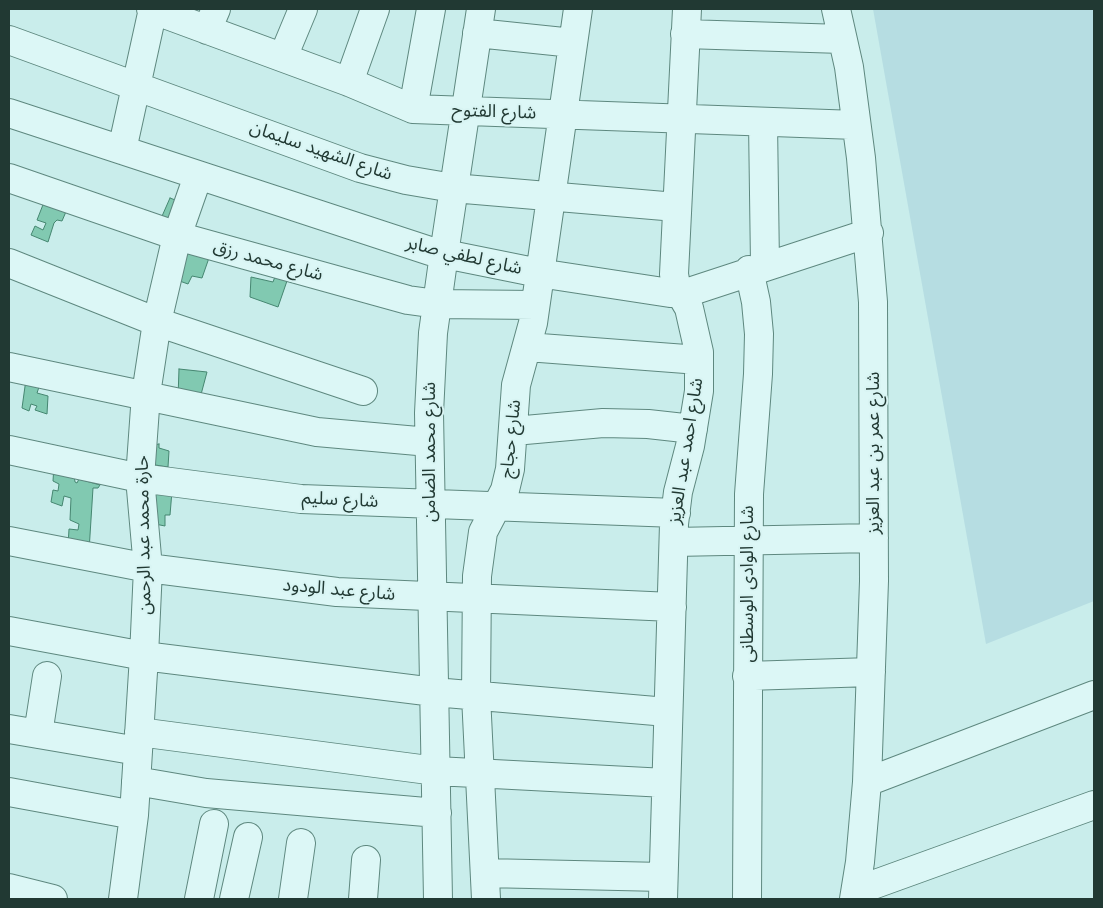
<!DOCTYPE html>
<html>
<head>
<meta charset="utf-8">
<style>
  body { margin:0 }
  #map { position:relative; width:1103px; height:908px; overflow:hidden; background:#c9edeb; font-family:"Libre Baskerville",serif }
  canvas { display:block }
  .frame { position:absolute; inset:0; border:10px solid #213933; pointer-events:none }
</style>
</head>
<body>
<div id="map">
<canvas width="1103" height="908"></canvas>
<div class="frame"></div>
</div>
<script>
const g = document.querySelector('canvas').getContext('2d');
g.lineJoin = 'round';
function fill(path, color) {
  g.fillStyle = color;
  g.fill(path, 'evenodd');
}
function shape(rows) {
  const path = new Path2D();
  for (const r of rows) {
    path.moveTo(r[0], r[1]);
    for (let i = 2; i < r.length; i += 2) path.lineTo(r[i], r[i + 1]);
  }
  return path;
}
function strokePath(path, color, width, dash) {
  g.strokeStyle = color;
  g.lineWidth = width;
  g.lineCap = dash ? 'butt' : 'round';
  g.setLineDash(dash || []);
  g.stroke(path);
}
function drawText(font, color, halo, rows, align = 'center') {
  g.font = font + ' "Libre Baskerville","Noto Sans Arabic",serif';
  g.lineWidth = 4;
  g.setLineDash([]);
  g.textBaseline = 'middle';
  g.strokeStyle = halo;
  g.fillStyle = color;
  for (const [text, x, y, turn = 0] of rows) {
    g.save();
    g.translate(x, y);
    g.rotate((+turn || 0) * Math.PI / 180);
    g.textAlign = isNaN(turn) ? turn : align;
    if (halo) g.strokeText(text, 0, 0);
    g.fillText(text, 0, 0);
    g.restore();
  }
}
const farmland = shape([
  [873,9,1094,9,1094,601,986,644]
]);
const building = shape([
  [46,197,68,207,62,221,57,220,54,223,48,242,31,235,35,226,43,230,46,223,37,220,46,197],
  [170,198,183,203,175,228,159,223,170,198],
  [181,240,210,255,202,278,192,276,188,284,174,279,181,240],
  [276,274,288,278,278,307,250,297,251,277,273,282,276,274],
  [179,369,207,372,199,402,178,398,179,369],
  [27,372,40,384,37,393,48,396,47,414,35,410,37,406,31,404,29,411,22,408,27,372],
  [159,444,159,448,169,451,168,467,149,464,148,446,159,444],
  [54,465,73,468,75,482,77,483,79,479,100,485,98,488,93,488,89,551,68,546,69,529,78,530,79,524,70,520,71,498,64,496,62,506,51,502,53,490,58,491,59,484,53,481,54,465],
  [148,489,172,491,170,515,165,515,165,526,150,523,148,489]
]);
const minor = shape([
  [151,9,349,82,413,109,856,125],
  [836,9,849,67,861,158,873,302,874,581,867,782,860,862,854,899],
  [207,30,216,9],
  [477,33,573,43],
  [685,34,842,39],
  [9,40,360,168,406,180,453,188,676,207],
  [283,57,303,9],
  [349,82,375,9],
  [413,109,431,9],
  [9,113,430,251,539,273,670,293,692,291,869,233],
  [763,122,765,265],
  [122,150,153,9],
  [9,178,177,236,408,300,437,304,535,305],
  [9,263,157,322,363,391],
  [527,347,699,360],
  [9,367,317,432,429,442],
  [514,431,603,423,648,424,693,429],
  [9,450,140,478,301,499,676,513],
  [9,541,148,568,337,592,672,607],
  [674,542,874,538],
  [9,631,144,656,434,692,667,712],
  [747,676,871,672],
  [9,729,138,751],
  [139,732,436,771,666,783],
  [38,734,47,676],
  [136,781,206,793,437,813],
  [867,782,1094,695],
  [9,792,134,815],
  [485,873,663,877],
  [9,888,53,899],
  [856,891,1094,805],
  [123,899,134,815,144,656,148,568,140,478,146,394,157,322,177,236,198,176],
  [199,899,214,824],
  [234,899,248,837],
  [293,899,301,843],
  [363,899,366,860],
  [438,899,429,413,433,333,444,254,481,9],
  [486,899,476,696,477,576,483,532,505,490,510,469,516,385,533,323,578,9],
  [663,899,674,524,678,492,690,446,699,391,699,352,689,308,676,286,674,274,687,9],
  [747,899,749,494,758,374,759,334,756,302,749,270]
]);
const streetNames = [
  ["شارع الفتوح",494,112,2],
  ["شارع الشهيد سليمان",321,151,19],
  ["شارع لطفي صابر",464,256,13],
  ["شارع محمد رزق",268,261,15],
  ["شارع حجاج",511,439,-84],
  ["شارع احمد عبد العزيز",686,451,-81],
  ["شارع محمد الضامن",430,452,-90],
  ["شارع عمر بن عبد العزيز",874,453,-90],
  ["شارع سليم",340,500,3],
  ["حارة محمد عبد الرحمن",144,535,-91],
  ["شارع الوادى الوسطانى",748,584,-90],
  ["شارع عبد الودود",339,590,5]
];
fill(farmland, '#b6dde2');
fill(building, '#81c9b1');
strokePath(building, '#458670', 1);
strokePath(minor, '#5e887f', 30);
strokePath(minor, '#dcf7f6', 28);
drawText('18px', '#213933', '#d8f4f3', streetNames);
</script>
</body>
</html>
